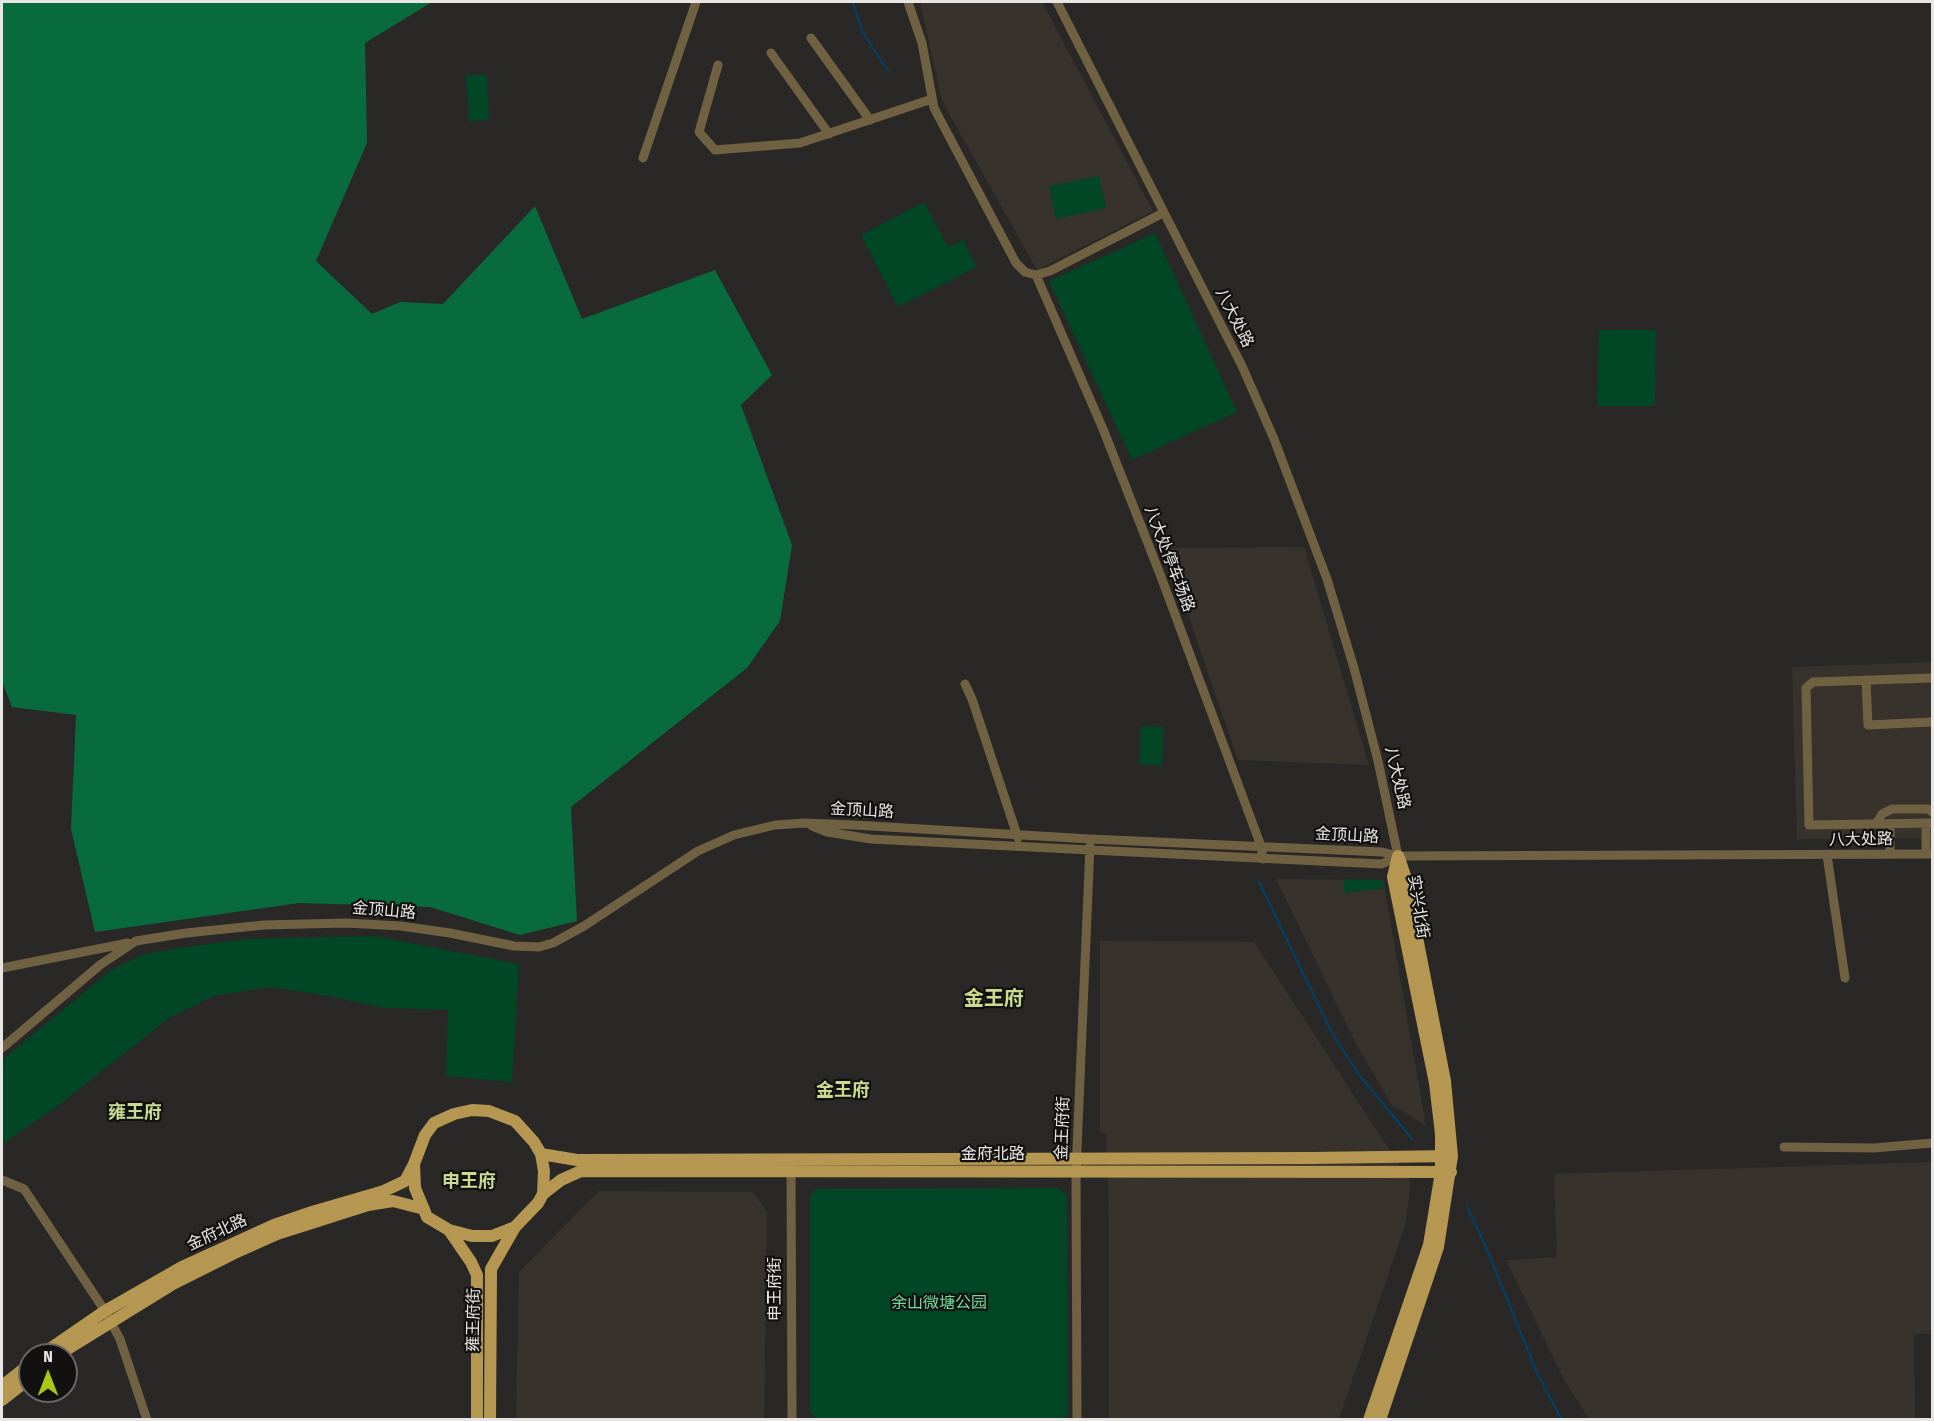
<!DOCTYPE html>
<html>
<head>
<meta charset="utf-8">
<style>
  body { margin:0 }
  #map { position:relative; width:1934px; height:1421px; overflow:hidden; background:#2a2826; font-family:"Fira Sans Condensed",sans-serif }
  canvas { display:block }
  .frame { position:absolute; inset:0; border:3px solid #e7e6e4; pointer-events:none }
  .north { position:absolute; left:18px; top:1343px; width:60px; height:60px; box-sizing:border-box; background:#121110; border:2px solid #676665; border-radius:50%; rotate:0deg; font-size:16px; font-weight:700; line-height:24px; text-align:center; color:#e7e6e4 }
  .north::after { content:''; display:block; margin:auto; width:21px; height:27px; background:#acc611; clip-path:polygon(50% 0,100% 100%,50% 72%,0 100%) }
</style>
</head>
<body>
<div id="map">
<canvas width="1934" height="1421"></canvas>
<div class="frame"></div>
<div class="north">N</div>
</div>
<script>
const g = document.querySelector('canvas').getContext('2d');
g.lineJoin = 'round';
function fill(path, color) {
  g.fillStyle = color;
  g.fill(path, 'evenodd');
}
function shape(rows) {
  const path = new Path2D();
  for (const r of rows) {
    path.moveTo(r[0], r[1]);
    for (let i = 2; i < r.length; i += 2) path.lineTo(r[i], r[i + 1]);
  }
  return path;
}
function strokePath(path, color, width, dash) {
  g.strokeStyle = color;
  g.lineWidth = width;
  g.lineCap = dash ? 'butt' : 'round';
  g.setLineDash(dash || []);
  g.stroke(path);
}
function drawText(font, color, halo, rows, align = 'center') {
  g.font = font + ' "Fira Sans Condensed","Noto Sans SC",sans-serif';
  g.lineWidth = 4.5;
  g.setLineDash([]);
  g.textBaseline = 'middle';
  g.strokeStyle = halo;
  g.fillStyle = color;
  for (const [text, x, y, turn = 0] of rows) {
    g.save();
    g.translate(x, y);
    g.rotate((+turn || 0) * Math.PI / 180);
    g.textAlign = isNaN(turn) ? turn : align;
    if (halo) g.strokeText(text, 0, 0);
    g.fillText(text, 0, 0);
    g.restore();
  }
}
const built = shape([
  [920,2,1042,2,1153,211,1037,270,942,101],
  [1304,547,1369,765,1238,760,1165,548],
  [1932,662,1932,838,1797,839,1792,667],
  [1276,879,1383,880,1426,1126,1391,1104,1355,1042],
  [1100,941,1254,942,1411,1183,1405,1225,1339,1419,1109,1419,1109,1213,1106,1133,1100,1133],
  [1932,1162,1932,1334,1914,1334,1915,1419,1589,1419,1563,1378,1506,1260,1557,1257,1554,1174],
  [599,1191,753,1192,767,1212,764,1419,516,1419,519,1272]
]);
const green = shape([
  [487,74,489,120,469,121,466,75],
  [1099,176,1106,208,1056,219,1049,186],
  [924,202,948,247,963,240,977,267,898,307,861,235],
  [1155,233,1237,412,1132,460,1049,281],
  [1599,330,1656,330,1655,406,1597,406],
  [1141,726,1164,727,1162,766,1139,764],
  [1343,879,1383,880,1385,888,1345,893],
  [374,936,519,964,512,1082,446,1076,448,1010,384,1008,328,996,271,987,214,996,169,1018,58,1106,2,1144,2,1060,110,971,141,955,179,948,246,939],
  [1058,1188,1067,1196,1068,1415,1062,1420,817,1419,810,1412,810,1195,817,1189]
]);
const forest = shape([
  [2,2,432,2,365,43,367,143,316,261,372,314,400,302,443,304,535,206,582,319,715,270,772,375,741,405,792,545,780,621,747,668,571,807,577,921,520,935,430,907,299,903,95,932,71,829,76,715,12,707,2,681]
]);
const stream = shape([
  [853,2,862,31,888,71],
  [1259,882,1332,1033,1360,1076,1412,1139],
  [1467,1207,1486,1247,1537,1373,1562,1420]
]);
const minor = shape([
  [908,2,922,43,934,108,1016,263,1025,272,1036,275,1050,271,1163,213],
  [1057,2,1242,366,1274,439,1327,579,1354,668,1378,761,1398,856],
  [811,38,870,120],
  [771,53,829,134],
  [718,65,699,132,715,150,800,143,932,99],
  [643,158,696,2],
  [1036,275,1103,429,1160,574,1261,846,1263,859],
  [1932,678,1813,682,1806,688,1809,825,1932,823],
  [1866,680,1868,725,1932,722],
  [965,684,972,699,1018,838],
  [1876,824,1882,814,1892,809,1928,809,1932,812],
  [1890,824,1890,854],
  [812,826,827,832,871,839,1090,850,1382,864,1398,856],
  [1926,854,1926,823],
  [1827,855,1845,978],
  [2,968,128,943],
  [2,1048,100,965,136,941,186,933,264,925,346,923,401,926,450,933,514,946,539,947,553,943,584,926,698,851,734,835,775,825,805,823,854,825,1090,839,1382,852,1398,856,1932,854],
  [1784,1147,1874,1148,1932,1143],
  [791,1167,792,1420],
  [2,1180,24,1189,105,1311,120,1339,147,1420],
  [1077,1420,1076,1172,1090,846]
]);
const major = shape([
  [472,1110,489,1111,515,1121,534,1142,541,1154,544,1171,543,1194,538,1203,515,1227,492,1236,472,1236,449,1230,427,1217,415,1188,414,1164,425,1135,434,1123,454,1114,472,1110],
  [541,1154,577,1160,1312,1158,1452,1156],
  [543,1194,561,1180,581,1171,1451,1172],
  [449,1230,471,1262,477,1275,477,1420],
  [41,1355,105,1311,182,1267,274,1225,312,1212,384,1191,405,1181,414,1164],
  [58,1355,173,1284,239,1251,277,1234,368,1205,393,1201,424,1209],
  [2,1386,30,1364],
  [2,1400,30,1378],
  [490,1420,491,1269,515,1227],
  [1369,1420,1429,1245,1441,1172,1441,1134,1435,1083,1393,877,1398,856],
  [1380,1420,1438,1247,1452,1156,1445,1081,1405,876,1399,858]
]);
const streetNames = [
  ["八大处路",1234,318,63],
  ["八大处停车场路",1169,559,69],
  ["八大处路",1397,778,77],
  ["金顶山路",862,811,3],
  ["金顶山路",1347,836,3],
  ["八大处路",1861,840,-1],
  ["实兴北街",1418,907,81],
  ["金顶山路",384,911,5],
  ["金王府街",1063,1128,-88],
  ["金府北路",993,1155],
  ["金府北路",217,1233,-25],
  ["申王府街",776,1289,-90],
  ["雍王府街",474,1320,-89]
];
const parkNames = [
  ["余山微塘公园",939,1304]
];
const neighbourhoodNames = [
  ["金王府",843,1091],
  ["雍王府",135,1113],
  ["申王府",469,1182]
];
const quarterNames = [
  ["金王府",994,999]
];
fill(built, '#37322b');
fill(green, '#014625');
fill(forest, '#086b3d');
strokePath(stream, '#004169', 2);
strokePath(minor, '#6f6141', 9);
strokePath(major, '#b59752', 12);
drawText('16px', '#e7e6e4', '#121110', streetNames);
drawText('16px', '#6ede9b', '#121110', parkNames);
drawText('bold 18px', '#cadb8f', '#121110', neighbourhoodNames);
drawText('bold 20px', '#cadb8f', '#121110', quarterNames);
</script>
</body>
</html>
